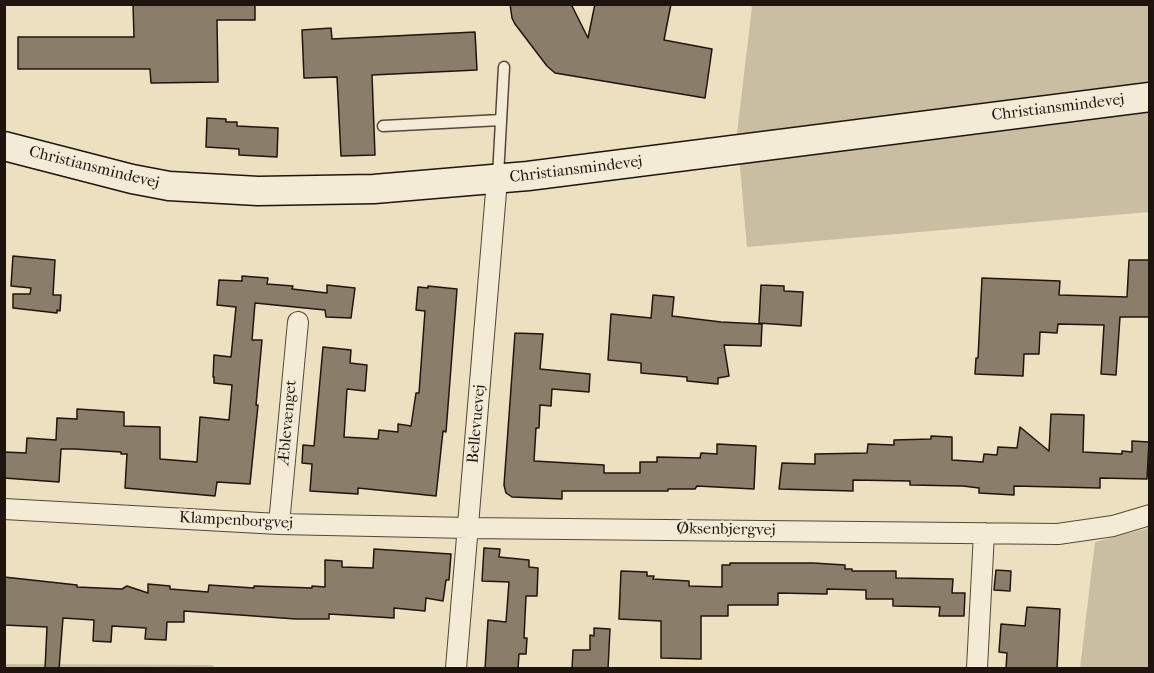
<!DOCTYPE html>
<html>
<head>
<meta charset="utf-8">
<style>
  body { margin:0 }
  #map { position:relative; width:1154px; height:673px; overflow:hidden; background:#ece0c0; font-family:"IM FELL French Canon",serif }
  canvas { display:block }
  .frame { position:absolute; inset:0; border:6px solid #20140e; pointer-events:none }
</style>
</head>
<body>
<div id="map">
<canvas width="1154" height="673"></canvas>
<div class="frame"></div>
</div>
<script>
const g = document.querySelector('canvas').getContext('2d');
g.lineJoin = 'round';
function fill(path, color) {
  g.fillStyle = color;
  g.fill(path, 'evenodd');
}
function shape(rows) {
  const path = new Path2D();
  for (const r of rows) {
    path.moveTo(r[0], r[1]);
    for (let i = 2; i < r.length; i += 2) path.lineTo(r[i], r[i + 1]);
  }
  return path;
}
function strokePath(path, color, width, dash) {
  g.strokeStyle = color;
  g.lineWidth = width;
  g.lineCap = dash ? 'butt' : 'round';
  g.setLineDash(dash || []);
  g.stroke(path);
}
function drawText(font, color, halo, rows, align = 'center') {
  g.font = font + ' "IM FELL French Canon",serif';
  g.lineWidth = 4.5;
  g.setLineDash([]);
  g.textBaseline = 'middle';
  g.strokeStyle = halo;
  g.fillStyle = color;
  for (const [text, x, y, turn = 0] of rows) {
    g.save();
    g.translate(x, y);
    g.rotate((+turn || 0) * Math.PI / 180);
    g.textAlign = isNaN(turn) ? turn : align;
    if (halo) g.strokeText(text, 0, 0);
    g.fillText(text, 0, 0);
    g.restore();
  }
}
const green = shape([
  [748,5,1149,5,1149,212,747,247,737,133,752,7],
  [1149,528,1149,668,1080,668,1095,542],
  [5,664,213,665,214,668,5,668]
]);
const building = shape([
  [133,4,255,4,255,20,217,20,218,82,151,83,150,69,18,69,18,37,134,37,133,4],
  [510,4,571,4,588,38,595,4,671,4,664,40,712,49,705,98,555,73,547,66,515,24,512,18,510,4],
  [331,28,332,39,475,32,477,70,372,75,375,155,341,156,337,77,304,78,302,30,331,28],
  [207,118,226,119,226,122,237,122,237,126,278,128,277,157,239,155,239,149,206,147,207,118],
  [13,256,55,260,53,295,61,295,60,311,57,310,57,313,13,308,13,294,30,294,31,288,11,286,13,256],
  [1129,260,1149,260,1149,317,1120,317,1116,375,1101,374,1104,325,1058,324,1057,333,1040,332,1039,354,1024,354,1023,376,975,374,976,358,978,358,982,278,1060,281,1059,295,1127,297,1129,260],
  [242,276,268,278,267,284,293,286,292,289,327,293,327,285,355,288,351,318,326,317,325,310,255,303,252,340,262,340,256,405,258,405,250,484,217,482,215,496,125,488,127,454,121,454,121,452,75,449,61,449,59,482,4,478,4,452,26,453,27,438,56,440,57,418,77,419,77,409,124,412,124,426,160,427,160,459,197,462,200,417,229,420,232,385,214,383,214,377,213,377,214,355,231,357,236,307,217,305,219,280,242,281,242,276],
  [761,285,784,286,784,291,803,292,801,326,759,323,761,285],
  [428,286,457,289,446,432,443,431,436,496,358,488,358,494,310,491,312,464,302,463,303,445,314,446,323,347,351,350,350,363,367,365,365,391,347,389,344,437,378,439,379,430,398,432,398,424,411,426,416,393,419,393,425,311,416,310,418,287,428,288,428,286],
  [653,295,674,297,672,316,721,322,762,324,761,346,724,345,729,376,718,378,718,384,687,381,687,377,641,373,641,363,608,360,611,314,651,318,653,295],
  [515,333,543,334,540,369,590,374,589,392,552,389,551,406,540,405,539,428,536,428,534,461,604,465,604,473,640,473,640,462,657,462,657,457,700,458,701,453,717,454,717,444,756,446,754,489,697,486,695,489,668,489,668,491,562,491,562,499,512,497,506,493,504,485,515,333],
  [1051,414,1084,415,1083,452,1122,454,1122,451,1132,452,1132,441,1149,442,1147,479,1100,478,1100,488,1014,486,1014,495,979,493,979,488,963,486,910,485,910,481,853,480,853,491,779,489,782,463,815,464,815,454,867,453,868,444,894,445,894,440,931,439,931,436,952,437,952,460,983,462,984,454,997,455,998,447,1017,448,1020,427,1049,451,1051,414],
  [484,548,500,549,499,557,529,560,529,567,538,568,537,596,526,596,524,638,527,638,526,654,519,654,518,669,485,669,488,620,506,622,509,582,482,581,484,548],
  [374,549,451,554,449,580,446,580,443,601,426,598,425,611,394,608,394,618,329,614,329,619,296,619,184,611,184,622,167,622,166,640,145,639,146,628,112,626,111,642,93,641,94,620,63,618,59,669,45,669,47,627,4,625,4,577,77,585,77,587,122,589,127,586,148,593,148,584,170,586,170,589,208,592,209,585,254,588,254,586,312,588,312,586,325,587,325,560,342,561,342,567,373,568,374,549],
  [730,563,813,563,845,565,845,569,852,569,852,571,896,571,896,578,953,579,952,593,965,593,964,616,939,616,940,607,893,606,893,599,866,599,866,590,827,589,827,594,778,593,778,605,728,605,728,616,701,616,701,659,661,658,661,621,619,619,621,571,647,572,647,576,654,576,653,579,689,581,689,586,722,587,722,565,730,565,730,563],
  [996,570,1011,571,1010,591,994,590,996,570],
  [1027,607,1060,609,1057,669,1006,669,1007,653,999,652,1001,624,1025,626,1027,607],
  [594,628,610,629,608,669,572,669,573,650,590,650,590,635,594,636,594,628]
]);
const lane = shape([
  [383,126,501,120],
  [498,176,504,67]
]);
const street = shape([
  [4,509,279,524,468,528,1058,534,1113,526,1150,515],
  [279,524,298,322],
  [456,668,497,180],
  [977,668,984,533]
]);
const secondary = shape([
  [4,146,132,179,169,186,258,191,374,189,528,176,1150,97]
]);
const streetNames = [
  ["Christiansmindevej",1058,108,-7],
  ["Christiansmindevej",94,168,14],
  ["Christiansmindevej",576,170,-7],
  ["Æblevænget",288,423,-85],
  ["Bellevuevej",477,424,-85],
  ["Klampenborgvej",236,521,3],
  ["Øksenbjergvej",726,530,1]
];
fill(green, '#c9bda2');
fill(building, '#8a7e6b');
strokePath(building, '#20140e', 1.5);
strokePath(lane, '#53473a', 13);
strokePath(street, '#53473a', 22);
strokePath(secondary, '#20140e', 31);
strokePath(lane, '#f3ebd6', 10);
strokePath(street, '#f3ebd6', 20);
strokePath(secondary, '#f3ebd6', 28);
drawText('16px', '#20140e', '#f3ebd6', streetNames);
</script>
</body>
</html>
